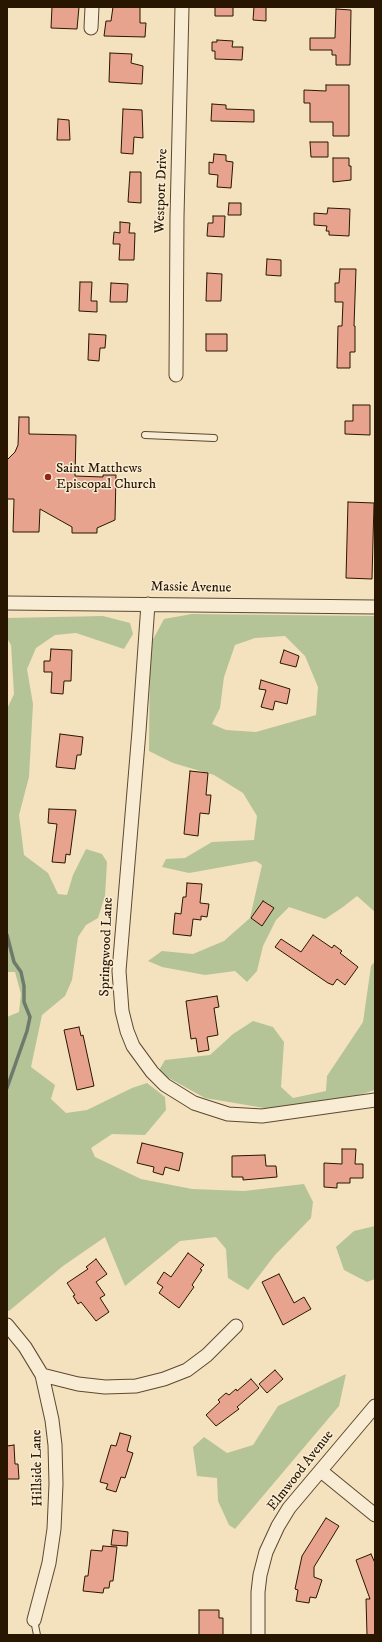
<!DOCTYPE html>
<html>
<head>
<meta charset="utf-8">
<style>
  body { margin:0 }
  #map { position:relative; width:382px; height:1642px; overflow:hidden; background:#f4e1bd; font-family:"IM FELL DW Pica",serif }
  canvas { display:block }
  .frame { position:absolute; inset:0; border:8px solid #291601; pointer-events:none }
</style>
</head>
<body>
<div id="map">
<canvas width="382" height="1642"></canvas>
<div class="frame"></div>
</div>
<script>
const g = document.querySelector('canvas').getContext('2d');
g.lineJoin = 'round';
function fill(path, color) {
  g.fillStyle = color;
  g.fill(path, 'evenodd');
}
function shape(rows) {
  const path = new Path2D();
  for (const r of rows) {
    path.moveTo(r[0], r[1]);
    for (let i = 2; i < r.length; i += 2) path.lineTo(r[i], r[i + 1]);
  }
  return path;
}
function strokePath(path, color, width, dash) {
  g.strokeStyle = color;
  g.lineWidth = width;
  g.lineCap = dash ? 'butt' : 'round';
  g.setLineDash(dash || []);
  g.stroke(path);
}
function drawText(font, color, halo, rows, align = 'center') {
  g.font = font + ' "IM FELL DW Pica",serif';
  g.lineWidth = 3;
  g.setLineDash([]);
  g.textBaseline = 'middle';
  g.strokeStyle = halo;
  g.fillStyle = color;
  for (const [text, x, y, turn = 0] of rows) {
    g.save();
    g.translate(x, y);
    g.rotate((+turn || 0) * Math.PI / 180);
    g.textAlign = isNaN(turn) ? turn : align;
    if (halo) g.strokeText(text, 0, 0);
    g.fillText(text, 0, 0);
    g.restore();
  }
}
const green = shape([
  [192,614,375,616,375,912,357,896,343,907,325,919,289,907,276,920,263,946,257,971,247,982,235,971,205,975,162,967,148,961,162,951,193,954,224,941,250,918,262,865,256,861,189,873,162,867,166,859,185,858,212,842,254,840,257,816,243,793,214,775,173,763,149,751,150,645,164,619],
  [285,636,305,656,318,687,316,715,256,732,226,730,212,724,220,708,224,677,235,645,255,638],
  [103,616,130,623,133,634,124,649,76,633,55,635,36,648,27,669,33,704,29,777,19,815,24,855,48,873,58,894,67,895,73,875,86,849,102,854,107,862,105,896,98,918,86,925,78,937,72,980,65,996,42,1015,31,1067,55,1085,51,1099,66,1113,87,1110,132,1088,147,1083,165,1097,166,1110,145,1135,112,1134,91,1148,95,1157,141,1179,192,1189,244,1191,304,1184,313,1202,311,1218,275,1255,248,1290,228,1278,226,1249,216,1237,180,1241,125,1286,105,1237,63,1266,9,1311,7,1310,7,1017,19,1012,21,994,15,972,7,972,7,709,14,694,11,645,7,638,7,618],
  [375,961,375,1090,335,1102,276,1110,205,1098,158,1072,165,1060,210,1055,233,1034,253,1021,273,1027,284,1042,281,1087,293,1098,326,1091,327,1076,363,1022,371,966],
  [375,1226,375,1279,367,1282,344,1270,336,1247,354,1231],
  [346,1374,339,1406,235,1529,229,1525,218,1501,217,1478,197,1476,193,1447,204,1437,227,1453,253,1445,278,1406]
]);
const stream = shape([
  [7,935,14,962,21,972,24,986,24,1002,30,1017,27,1031,7,1088]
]);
const building = shape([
  [52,7,79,7,77,29,51,28,52,7],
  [113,7,140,7,140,23,146,23,145,37,104,36,106,21,111,21,113,7],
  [215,7,233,7,233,16,215,16,215,7],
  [254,7,266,7,266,21,253,20,254,7],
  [336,9,351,10,350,65,336,65,336,55,332,55,332,50,310,50,310,38,335,38,336,9],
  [217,40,233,41,232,47,243,47,242,60,215,59,215,51,212,51,212,42,217,42,217,40],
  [110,53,132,54,131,63,143,66,142,84,109,82,110,53],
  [326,85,349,85,349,136,333,136,333,122,310,122,310,103,304,103,304,90,326,91,326,85],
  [212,104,226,105,226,109,254,110,254,122,211,121,212,104],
  [123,109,142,110,143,138,134,137,133,154,121,153,123,109],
  [58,119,69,120,70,140,57,140,58,119],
  [310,142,328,142,328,157,311,157,310,142],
  [214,154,226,155,226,161,233,162,231,188,217,187,218,175,209,174,209,162,213,163,214,154],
  [333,158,349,158,349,166,351,166,351,180,333,182,333,158],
  [130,172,141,172,141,203,128,202,130,172],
  [229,203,241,203,241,215,228,215,229,203],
  [328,208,350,209,349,236,329,235,329,231,326,231,327,226,314,225,314,213,327,214,328,208],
  [213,216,225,216,224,237,207,236,208,223,213,223,213,216],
  [120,222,130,223,129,233,135,233,134,260,119,260,120,244,113,244,114,232,120,233,120,222],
  [267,259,281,260,281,276,266,275,267,259],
  [340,269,356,269,354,326,355,326,355,352,350,352,350,368,337,368,338,326,342,326,343,302,335,302,335,283,339,283,340,269],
  [207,273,222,274,221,301,206,301,207,273],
  [80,282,92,282,91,301,97,301,97,312,79,311,80,282],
  [111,283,128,284,127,302,110,302,111,283],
  [89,334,106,335,105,348,100,348,99,361,88,360,89,334],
  [206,334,227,334,227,351,206,351,206,334],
  [353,405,370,405,370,435,345,434,345,421,353,421,353,405],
  [19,417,29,417,29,434,76,435,75,476,103,477,103,475,116,475,115,520,97,528,97,533,72,533,72,527,40,509,39,532,13,532,14,499,7,499,7,460,15,452,18,445,19,417],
  [348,502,374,503,372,579,346,578,348,502],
  [51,649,72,650,71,681,64,681,63,694,51,693,52,672,44,672,44,661,50,661,51,649],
  [284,650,299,656,296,667,280,663,284,650],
  [261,680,290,689,287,704,275,701,273,710,261,707,266,690,259,689,261,680],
  [60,734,83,737,81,755,77,755,75,769,56,767,60,734],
  [190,771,208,773,206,795,211,795,209,814,200,813,198,836,184,834,190,771],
  [49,809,76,810,70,855,66,854,65,863,52,862,57,824,48,823,49,809],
  [187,883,202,884,200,903,209,904,207,917,201,916,201,920,193,919,191,936,173,934,175,913,181,914,183,897,186,897,187,883],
  [263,901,274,908,262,926,251,918,263,901],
  [313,935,332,948,334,945,342,951,340,953,358,967,345,985,337,979,333,985,328,983,275,947,281,939,301,952,313,935],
  [217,996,219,1007,214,1008,218,1035,207,1037,209,1050,198,1052,196,1038,191,1039,186,1001,217,996],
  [79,1027,81,1036,83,1035,94,1086,77,1090,64,1030,79,1027],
  [142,1143,183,1153,179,1171,165,1167,163,1175,153,1172,154,1167,137,1163,142,1143],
  [342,1149,356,1149,355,1164,363,1164,363,1178,350,1178,350,1183,337,1183,337,1188,324,1187,324,1163,342,1164,342,1149],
  [265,1155,266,1166,276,1166,277,1177,243,1180,243,1177,232,1177,232,1156,265,1155],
  [188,1253,204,1265,200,1269,202,1270,192,1285,194,1287,179,1308,159,1293,163,1287,157,1283,164,1272,171,1277,188,1253],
  [96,1259,107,1274,96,1282,105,1295,100,1298,109,1312,96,1321,81,1302,78,1304,73,1296,75,1295,67,1283,88,1269,86,1267,96,1259],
  [279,1274,294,1303,304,1297,311,1309,283,1325,262,1282,279,1274],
  [275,1370,283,1379,267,1393,259,1384,275,1370],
  [251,1379,259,1388,237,1407,239,1409,216,1426,206,1415,220,1402,218,1400,226,1393,229,1395,236,1389,237,1391,251,1379],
  [120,1433,131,1436,127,1451,133,1453,125,1478,121,1477,116,1492,106,1489,108,1484,100,1482,111,1445,116,1446,120,1433],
  [14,1445,15,1464,18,1464,19,1479,7,1479,7,1446,14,1445],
  [326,1518,339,1526,314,1567,314,1577,322,1580,316,1598,310,1597,309,1603,296,1601,298,1590,295,1589,302,1556,326,1518],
  [113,1530,128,1532,127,1546,111,1545,113,1530],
  [103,1546,117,1547,113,1581,110,1581,109,1588,104,1588,103,1593,83,1591,85,1576,88,1576,91,1550,102,1551,103,1546],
  [371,1554,375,1563,375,1635,367,1635,366,1599,370,1599,356,1560,371,1554],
  [199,1610,219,1610,219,1618,223,1618,223,1635,199,1635,199,1610]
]);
const service = shape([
  [145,435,214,438],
  [34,1620,37,1635]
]);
const minor = shape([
  [91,28,92,7],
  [176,375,177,217,182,7],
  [7,603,375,607],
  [148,604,139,731,119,971,122,1011,127,1031,133,1046,152,1072,165,1085,194,1103,228,1114,262,1116,375,1100],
  [7,1325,25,1347,42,1375,52,1420,55,1445,56,1484,54,1529,49,1563,34,1620],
  [42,1375,78,1384,105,1387,136,1386,164,1379,187,1370,207,1355,236,1326],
  [321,1471,375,1515],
  [258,1635,258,1592,260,1575,266,1552,278,1526,289,1508,375,1406]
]);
const markers = [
  [48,477,4,"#8f2418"]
];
const streetNames = [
  ["Westport Drive",162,191,-88],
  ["Massie Avenue",191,588,1],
  ["Springwood Lane",107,947,-88],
  ["Hillside Lane",38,1468,-91],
  ["Elmwood Avenue",301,1471,-52]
];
const poiNames = [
  ["Saint Matthews",56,469],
  ["Episcopal Church",56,485]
];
fill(green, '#b5c496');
strokePath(stream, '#6e7a6c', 3.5);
fill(building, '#e7a38d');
strokePath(building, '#291601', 1);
strokePath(service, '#5c4930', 8);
strokePath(minor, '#5c4930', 15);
strokePath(service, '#f8ecd4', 6);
strokePath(minor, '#f8ecd4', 13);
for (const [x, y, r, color] of markers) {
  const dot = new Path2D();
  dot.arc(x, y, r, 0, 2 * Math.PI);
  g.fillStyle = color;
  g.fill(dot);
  strokePath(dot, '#f8ecd4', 1.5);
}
drawText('14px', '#291601', '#f8ecd4', streetNames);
drawText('14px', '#291601', '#f8ecd4', poiNames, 'left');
</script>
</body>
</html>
